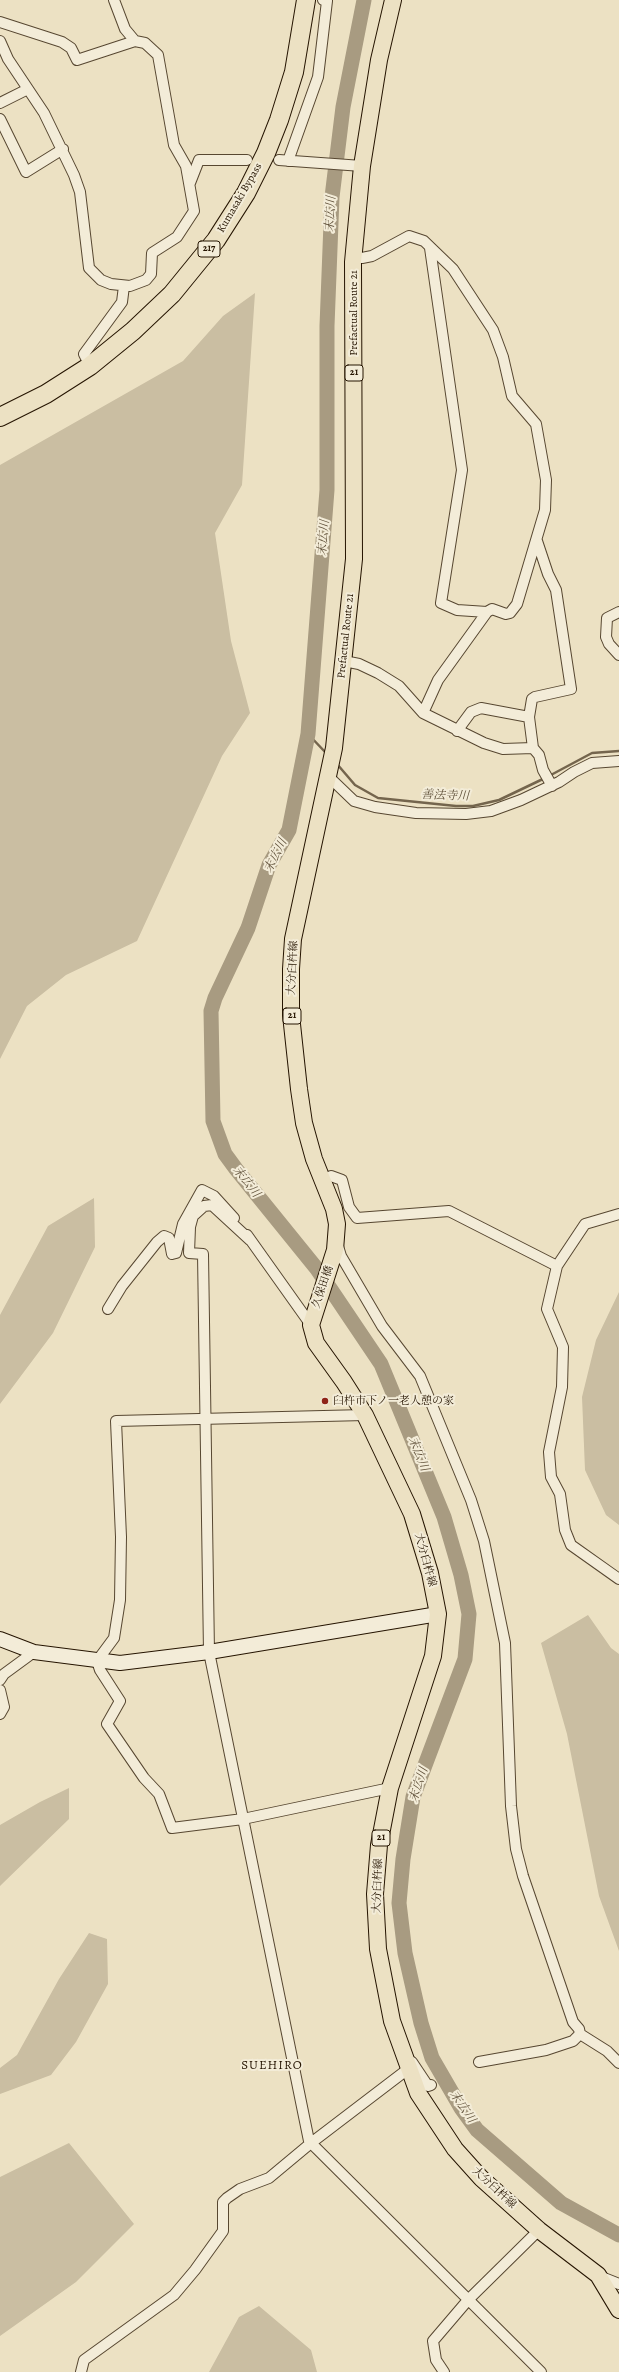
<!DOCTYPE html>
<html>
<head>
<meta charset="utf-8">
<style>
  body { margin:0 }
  canvas { display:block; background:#ece1c3 }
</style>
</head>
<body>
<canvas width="619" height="2372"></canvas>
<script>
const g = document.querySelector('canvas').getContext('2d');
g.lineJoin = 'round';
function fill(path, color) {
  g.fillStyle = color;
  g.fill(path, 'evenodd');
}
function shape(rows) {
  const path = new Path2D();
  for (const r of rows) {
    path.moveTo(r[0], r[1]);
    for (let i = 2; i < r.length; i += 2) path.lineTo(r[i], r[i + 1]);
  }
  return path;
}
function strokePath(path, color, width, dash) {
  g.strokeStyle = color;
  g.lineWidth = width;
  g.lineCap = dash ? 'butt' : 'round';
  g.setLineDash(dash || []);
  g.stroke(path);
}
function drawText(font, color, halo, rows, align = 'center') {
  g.font = font + ' Alegreya,"Noto Serif JP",serif';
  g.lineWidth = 4;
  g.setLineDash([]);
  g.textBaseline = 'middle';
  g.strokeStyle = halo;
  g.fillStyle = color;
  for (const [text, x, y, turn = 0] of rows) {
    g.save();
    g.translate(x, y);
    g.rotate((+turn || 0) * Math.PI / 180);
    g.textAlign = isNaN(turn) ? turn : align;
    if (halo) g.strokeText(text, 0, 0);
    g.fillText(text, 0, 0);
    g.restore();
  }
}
const green = shape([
  [255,293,242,485,215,533,231,641,250,713,222,756,137,941,66,975,27,1006,0,1059,0,465,183,361,223,316],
  [94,1198,95,1247,53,1333,0,1404,0,1315,48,1226],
  [619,1292,619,1525,606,1515,585,1470,582,1397,596,1340],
  [588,1615,611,1648,619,1654,619,1951,599,1896,567,1734,541,1643],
  [69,1788,69,1819,0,1886,0,1825,40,1802],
  [89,1933,107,1939,108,1984,76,2042,51,2075,0,2094,0,2068,17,2055,59,1979],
  [69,2143,134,2224,76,2282,0,2336,0,2177],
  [259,2306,311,2350,317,2372,209,2372,239,2317]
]);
const stream = shape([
  [308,734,327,754],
  [337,764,355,785,378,798,456,806,473,806,499,800,545,778],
  [549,776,592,753,619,751]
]);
const river = shape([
  [364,0,343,107,332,197,327,326,327,490,308,734,289,830,269,865,248,928,215,998,211,1011,213,1121,225,1154,236,1169,317,1269,381,1364,444,1517,461,1575,469,1614,465,1659,413,1797,403,1859,399,1903,405,1953,421,2023,432,2058,461,2108,477,2130,561,2203,619,2235]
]);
const street = shape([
  [114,0,125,29,135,41],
  [0,22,62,42,71,48,77,60,135,41,145,43,158,55,174,145,186,166,194,211,177,237,152,253,151,274,146,280,130,286,111,284,101,280,89,268,80,192,74,175,44,113,8,59,0,41],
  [0,103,28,89],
  [0,119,26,172,63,149],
  [279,160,362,166],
  [288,161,318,77,327,1,323,0],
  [190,183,199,160,247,160],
  [354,255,362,258,372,256,409,236,424,241,453,269,493,330,503,357,512,396,536,424,546,480,545,510,517,604,510,613,506,614,492,609,487,612,457,610,441,603,462,470,430,248],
  [90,366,84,354,122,302,124,286],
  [619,612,607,618,606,637,609,644,619,655],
  [344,661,359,664,378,673,399,686,423,713,484,743,503,749,533,748,539,755,543,770,552,786],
  [423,713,438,680,487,612],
  [457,731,471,712,481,708,529,717],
  [533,748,529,717,532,699,535,697,571,689,556,590,548,574,537,541],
  [328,776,354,801,375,807,416,813,466,814,491,811,521,800,559,782,574,772,592,763,619,761],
  [322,1180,331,1176,342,1180,349,1207,357,1218,449,1211,557,1266],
  [619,1214,585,1224,557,1266,547,1309,563,1347,562,1387,549,1452,551,1477,560,1494,565,1530,571,1545,619,1579],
  [247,1235,311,1325],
  [250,1240,212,1205,204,1206,193,1216,190,1227,189,1253,203,1254,209,1652,309,2141,541,2372],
  [337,1243,341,1256,382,1326,420,1376,471,1500,484,1541,505,1643,511,1806,516,1849,523,1876,573,2022,579,2029,580,2034,607,2051,619,2063],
  [108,1309,122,1286,157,1242,164,1236,169,1238,172,1254,176,1253,183,1224,202,1190,214,1196,234,1218],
  [365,1415,116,1421,121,1537,120,1600,114,1638,97,1661,100,1670,120,1701,107,1724,144,1778,159,1794,172,1828,243,1819,390,1788],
  [0,1680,4,1674,34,1652],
  [0,1690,4,1707,0,1714],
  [412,2062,428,2086,431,2085],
  [479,2062,546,2050,573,2041,580,2034],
  [599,2276,619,2284],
  [81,2372,84,2360,174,2295,195,2270,223,2231,223,2202,227,2198,240,2189,269,2178,311,2143,408,2069],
  [444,2372,436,2360,433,2341,468,2300,539,2230]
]);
const secondary = shape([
  [0,1639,34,1652,120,1663,209,1652,438,1614]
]);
const primary = shape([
  [393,0,379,60,362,166,353,262,354,559,334,748,293,939,291,969,291,1015,299,1089,304,1123,314,1159,334,1209,337,1224,335,1250,311,1325,316,1343,344,1382,365,1415,412,1514,430,1573,438,1614,433,1656,390,1788,379,1845,375,1894,378,1949,392,2021,418,2093,455,2149,481,2178,539,2230,598,2275,619,2310]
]);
const highway = shape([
  [0,417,46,394,90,366,133,331,172,294,216,240,246,193,266,153,279,120,294,72,306,0]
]);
const markers = [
  [325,1401,4,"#8f2418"]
];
const shields = [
  [209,249,22],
  [354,373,18],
  [292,1016,18],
  [381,1838,18]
];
const shieldNames = [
  ["217",209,249],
  ["21",354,373],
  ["21",292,1016],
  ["21",381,1838]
];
const streetNames = [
  ["Kumasaki Bypass",240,198,-60],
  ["Prefactual Route 21",354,313,-90],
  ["Prefactual Route 21",346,636,-84],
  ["大分臼杵線",293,968,-87],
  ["久保田橋",323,1287,-71],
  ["大分臼杵線",425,1560,75],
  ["大分臼杵線",378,1886,-88],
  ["大分臼杵線",494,2188,43]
];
const poiNames = [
  ["臼杵市下ノ一老人憩の家",333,1401]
];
const waterNames = [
  ["末広川",331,214,-87],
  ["末広川",324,538,-85],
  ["善法寺川",445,796,2],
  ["末広川",276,856,-63],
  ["末広川",246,1182,52],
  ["末広川",418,1454,68],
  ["末広川",419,1785,-72],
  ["末広川",462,2107,56]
];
const quarterNames = [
  ["SUEHIRO",272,2066]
];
fill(green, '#cabea2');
strokePath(stream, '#74654d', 2.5);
strokePath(river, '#a89b81', 15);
strokePath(street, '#574731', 12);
strokePath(secondary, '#251400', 16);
strokePath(primary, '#251400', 18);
strokePath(highway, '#251400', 20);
strokePath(street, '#f3ecd8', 10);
strokePath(secondary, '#f3ecd8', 14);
strokePath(primary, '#ece1c3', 16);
strokePath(highway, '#ece1c3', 18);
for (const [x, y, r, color] of markers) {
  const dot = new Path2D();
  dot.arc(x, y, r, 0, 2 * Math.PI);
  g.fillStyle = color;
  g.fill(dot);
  strokePath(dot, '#f3ecd8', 1.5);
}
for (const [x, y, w] of shields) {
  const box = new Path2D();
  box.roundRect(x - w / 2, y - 8, w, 16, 3);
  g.fillStyle = '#f3ecd8';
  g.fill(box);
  strokePath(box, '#251400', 1);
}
drawText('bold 10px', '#251400', null, shieldNames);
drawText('11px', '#251400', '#f3ecd8', streetNames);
drawText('11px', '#251400', '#f3ecd8', poiNames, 'left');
drawText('italic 12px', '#60513a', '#f3ecd8', waterNames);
g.letterSpacing = '1px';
drawText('13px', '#251400', '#f3ecd8', quarterNames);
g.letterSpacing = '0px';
</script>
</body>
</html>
